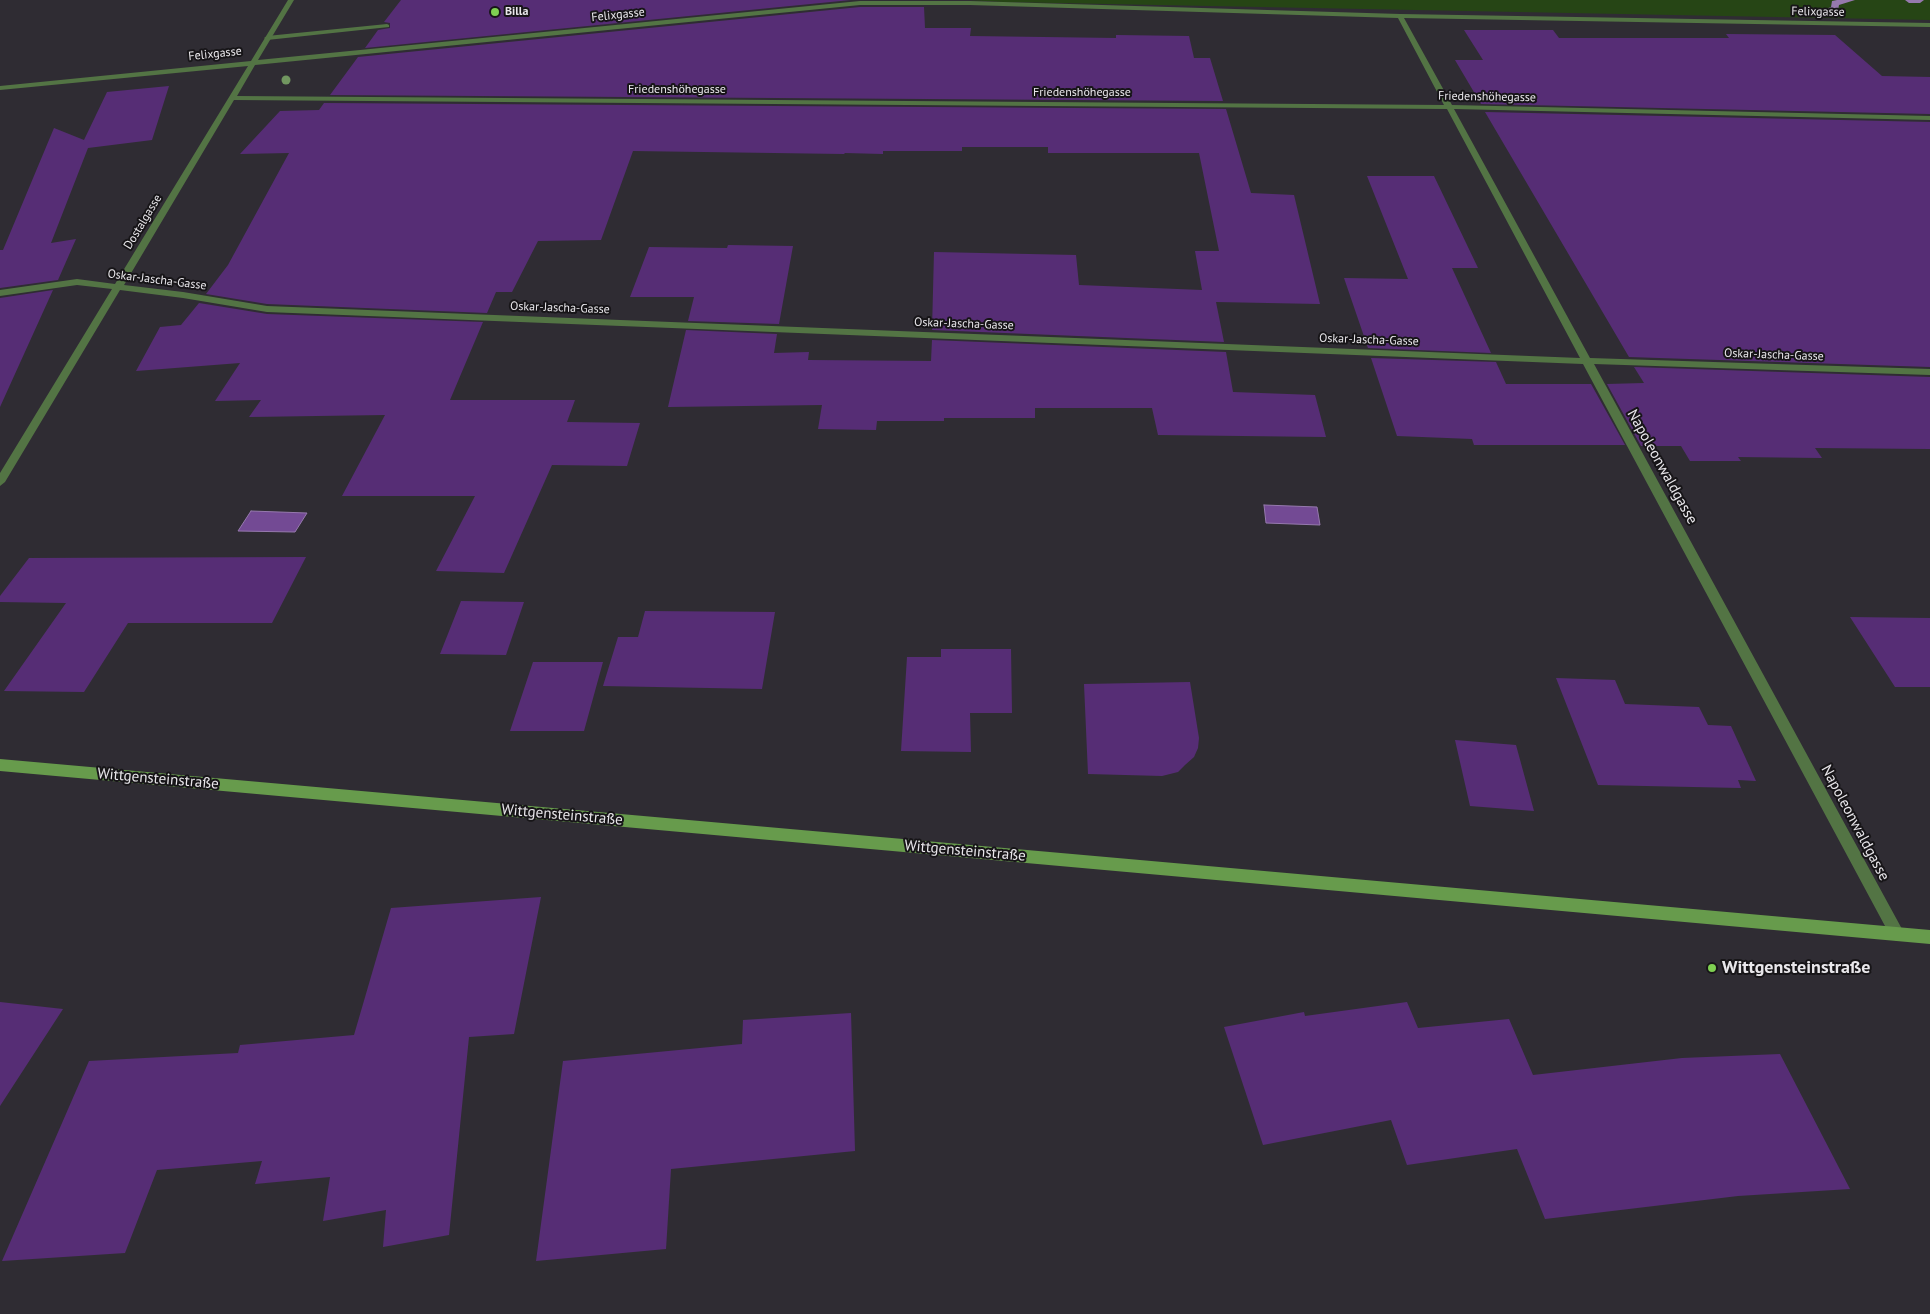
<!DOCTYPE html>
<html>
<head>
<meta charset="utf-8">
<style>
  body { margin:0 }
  canvas { display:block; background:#2f2c33 }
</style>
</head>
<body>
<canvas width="1930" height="1314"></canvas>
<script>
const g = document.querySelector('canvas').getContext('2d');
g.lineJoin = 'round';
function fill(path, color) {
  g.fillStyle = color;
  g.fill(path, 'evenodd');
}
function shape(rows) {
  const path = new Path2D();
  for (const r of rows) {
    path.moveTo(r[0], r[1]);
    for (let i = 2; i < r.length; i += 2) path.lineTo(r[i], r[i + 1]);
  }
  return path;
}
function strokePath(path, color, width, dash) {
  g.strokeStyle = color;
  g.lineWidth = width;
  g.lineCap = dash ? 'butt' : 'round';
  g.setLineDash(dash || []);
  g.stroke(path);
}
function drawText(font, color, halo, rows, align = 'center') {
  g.font = font + ' "PT Sans",sans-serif';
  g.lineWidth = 4;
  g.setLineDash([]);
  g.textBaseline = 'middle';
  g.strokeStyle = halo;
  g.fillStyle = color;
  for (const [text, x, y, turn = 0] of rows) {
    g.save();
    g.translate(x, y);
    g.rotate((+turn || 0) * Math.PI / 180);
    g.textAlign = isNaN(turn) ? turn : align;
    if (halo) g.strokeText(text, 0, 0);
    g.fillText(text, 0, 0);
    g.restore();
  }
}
const green = shape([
  [968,0,1930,0,1930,20,1004,2]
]);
const water = shape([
  [1264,505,1317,507,1320,525,1266,523,1264,505],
  [251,511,307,513,295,532,238,531,251,511]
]);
const stream = shape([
  [1837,0,1855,0,1839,5,1838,10,1823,17,1817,17,1817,13,1831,7,1832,1,1837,0],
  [1905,0,1924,0,1920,3,1909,3,1905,0]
]);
const building = shape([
  [401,0,851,0,365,48,378,30,390,28,390,23,384,22],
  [860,7,924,7,925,28,971,28,970,36,1116,38,1116,35,1189,36,1194,58,1210,58,1223,101,330,95,358,57],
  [1464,30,1553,30,1559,38,1729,38,1726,34,1835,35,1882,76,1930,77,1930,114,1481,104,1455,60,1483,60],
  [169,86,152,140,88,148,51,243,76,239,58,280,0,288,0,250,3,250,54,128,84,140,107,92],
  [324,103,1226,109,1251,193,1294,195,1320,304,1216,302,1224,342,932,330,934,252,1076,255,1079,285,1202,290,1195,251,1219,251,1199,153,1048,153,1048,147,962,147,962,151,883,151,883,154,845,153,844,154,633,151,601,240,538,241,512,292,496,292,487,313,267,304,206,294,228,265,289,153,240,154,280,111,319,110],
  [1485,112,1930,122,1930,367,1629,357],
  [1367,176,1434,176,1478,268,1452,268,1491,353,1368,348,1344,278,1408,279],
  [728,245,793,246,779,324,688,321,694,297,630,297,649,247,727,248],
  [53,290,0,407,0,298],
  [199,303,267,314,483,322,450,400,575,400,567,422,640,423,627,466,552,465,504,573,436,571,475,496,342,496,385,415,249,417,261,400,215,401,240,363,136,371,160,327,181,325],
  [686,330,777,334,774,353,809,352,808,360,931,361,932,340,1226,352,1233,392,1315,395,1326,437,1158,435,1152,408,1035,408,1035,418,944,418,944,421,877,421,876,430,818,429,822,405,668,407],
  [1371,358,1496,362,1506,384,1591,384,1625,445,1474,445,1472,439,1397,436],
  [1634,367,1930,377,1930,449,1815,448,1822,458,1738,457,1741,461,1690,461,1681,446,1641,446,1607,384,1644,383],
  [306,557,272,623,128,623,84,692,4,691,66,603,0,602,0,596,29,558],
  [461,601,524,602,506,655,440,654],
  [645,611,775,612,762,689,603,686,618,637,638,637],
  [1850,617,1930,618,1930,687,1895,687],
  [941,649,1011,649,1012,713,970,713,971,752,901,751,907,657,941,657],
  [533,662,603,662,584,731,510,731],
  [1556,678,1615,680,1625,704,1699,707,1708,725,1731,726,1756,781,1738,780,1741,788,1598,785],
  [1190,682,1199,738,1198,748,1194,757,1185,765,1178,772,1162,776,1088,774,1084,684],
  [1455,740,1516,745,1534,811,1470,806],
  [541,897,514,1034,469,1037,449,1235,383,1247,386,1210,323,1221,330,1177,255,1184,262,1161,157,1170,125,1253,2,1261,89,1061,238,1053,240,1045,354,1035,391,908],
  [0,1002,63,1009,0,1106],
  [1407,1002,1418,1028,1509,1019,1533,1075,1682,1058,1780,1054,1850,1189,1738,1196,1545,1219,1517,1149,1407,1165,1391,1120,1263,1145,1224,1027,1304,1012,1305,1016],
  [851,1013,855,1151,671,1169,666,1249,536,1261,563,1061,742,1044,743,1020]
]);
const lane = shape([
  [387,24,389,25,389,27,267,40,264,38,267,36,387,24]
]);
const street = shape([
  [288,0,294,0,258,60,860,1,970,1,1400,14,1930,23,1930,27,1404,18,1452,105,1930,116,1930,120,1454,109,1590,358,1930,369,1930,375,1594,364,1902,929,1905,934,1902,939,1897,941,1892,939,1583,364,267,312,183,298,120,290,5,482,0,486,0,473,112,289,77,285,0,296,0,290,77,279,115,284,248,66,0,90,0,86,251,61,288,0],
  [860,5,970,5,1398,18,1444,105,237,96,255,65,860,5],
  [234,100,1447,109,1580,358,267,306,183,292,124,285,234,100]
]);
const secondary = shape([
  [0,759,1930,930,1930,944,0,771,0,759]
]);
const trees = [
  [286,80]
];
const markers = [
  [495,12,5,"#7fd052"],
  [1712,968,5,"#7fd052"]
];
const farPoinames = [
  ["Billa",505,12]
];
const farStreetnames = [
  ["Felixgasse",1818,12,1],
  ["Felixgasse",618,15,-6],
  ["Felixgasse",215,54,-6],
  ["Friedenshöhegasse",677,90],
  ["Friedenshöhegasse",1082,93],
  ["Friedenshöhegasse",1487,97,1],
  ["Dostalgasse",143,222,-59],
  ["Oskar-Jascha-Gasse",157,280,7],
  ["Oskar-Jascha-Gasse",560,308,2],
  ["Oskar-Jascha-Gasse",964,324,2],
  ["Oskar-Jascha-Gasse",1369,340,2],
  ["Oskar-Jascha-Gasse",1774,355,2]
];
const streetNames = [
  ["Napoleonwaldgasse",1662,467,61],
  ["Wittgensteinstraße",158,779,5],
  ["Wittgensteinstraße",562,815,5],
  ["Napoleonwaldgasse",1855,823,62],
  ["Wittgensteinstraße",965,851,5]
];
const nearPoinames = [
  ["Wittgensteinstraße",1722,968]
];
fill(green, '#264515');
fill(water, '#734a94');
strokePath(water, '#9679ae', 1);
fill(stream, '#9679ae');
fill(building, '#562d75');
fill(lane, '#537444');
fill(street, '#537444');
fill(secondary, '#679b4c');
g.fillStyle = '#719660';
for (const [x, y] of trees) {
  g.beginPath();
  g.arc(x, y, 4.5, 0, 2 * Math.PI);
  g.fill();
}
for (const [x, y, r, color] of markers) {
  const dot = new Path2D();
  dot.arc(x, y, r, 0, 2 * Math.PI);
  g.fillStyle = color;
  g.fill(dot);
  strokePath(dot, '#171518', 2);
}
drawText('bold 12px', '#e9e7eb', '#171518', farPoinames, 'left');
drawText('12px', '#e9e7eb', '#171518', farStreetnames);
drawText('15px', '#e9e7eb', '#171518', streetNames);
drawText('bold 18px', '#e9e7eb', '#171518', nearPoinames, 'left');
</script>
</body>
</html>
